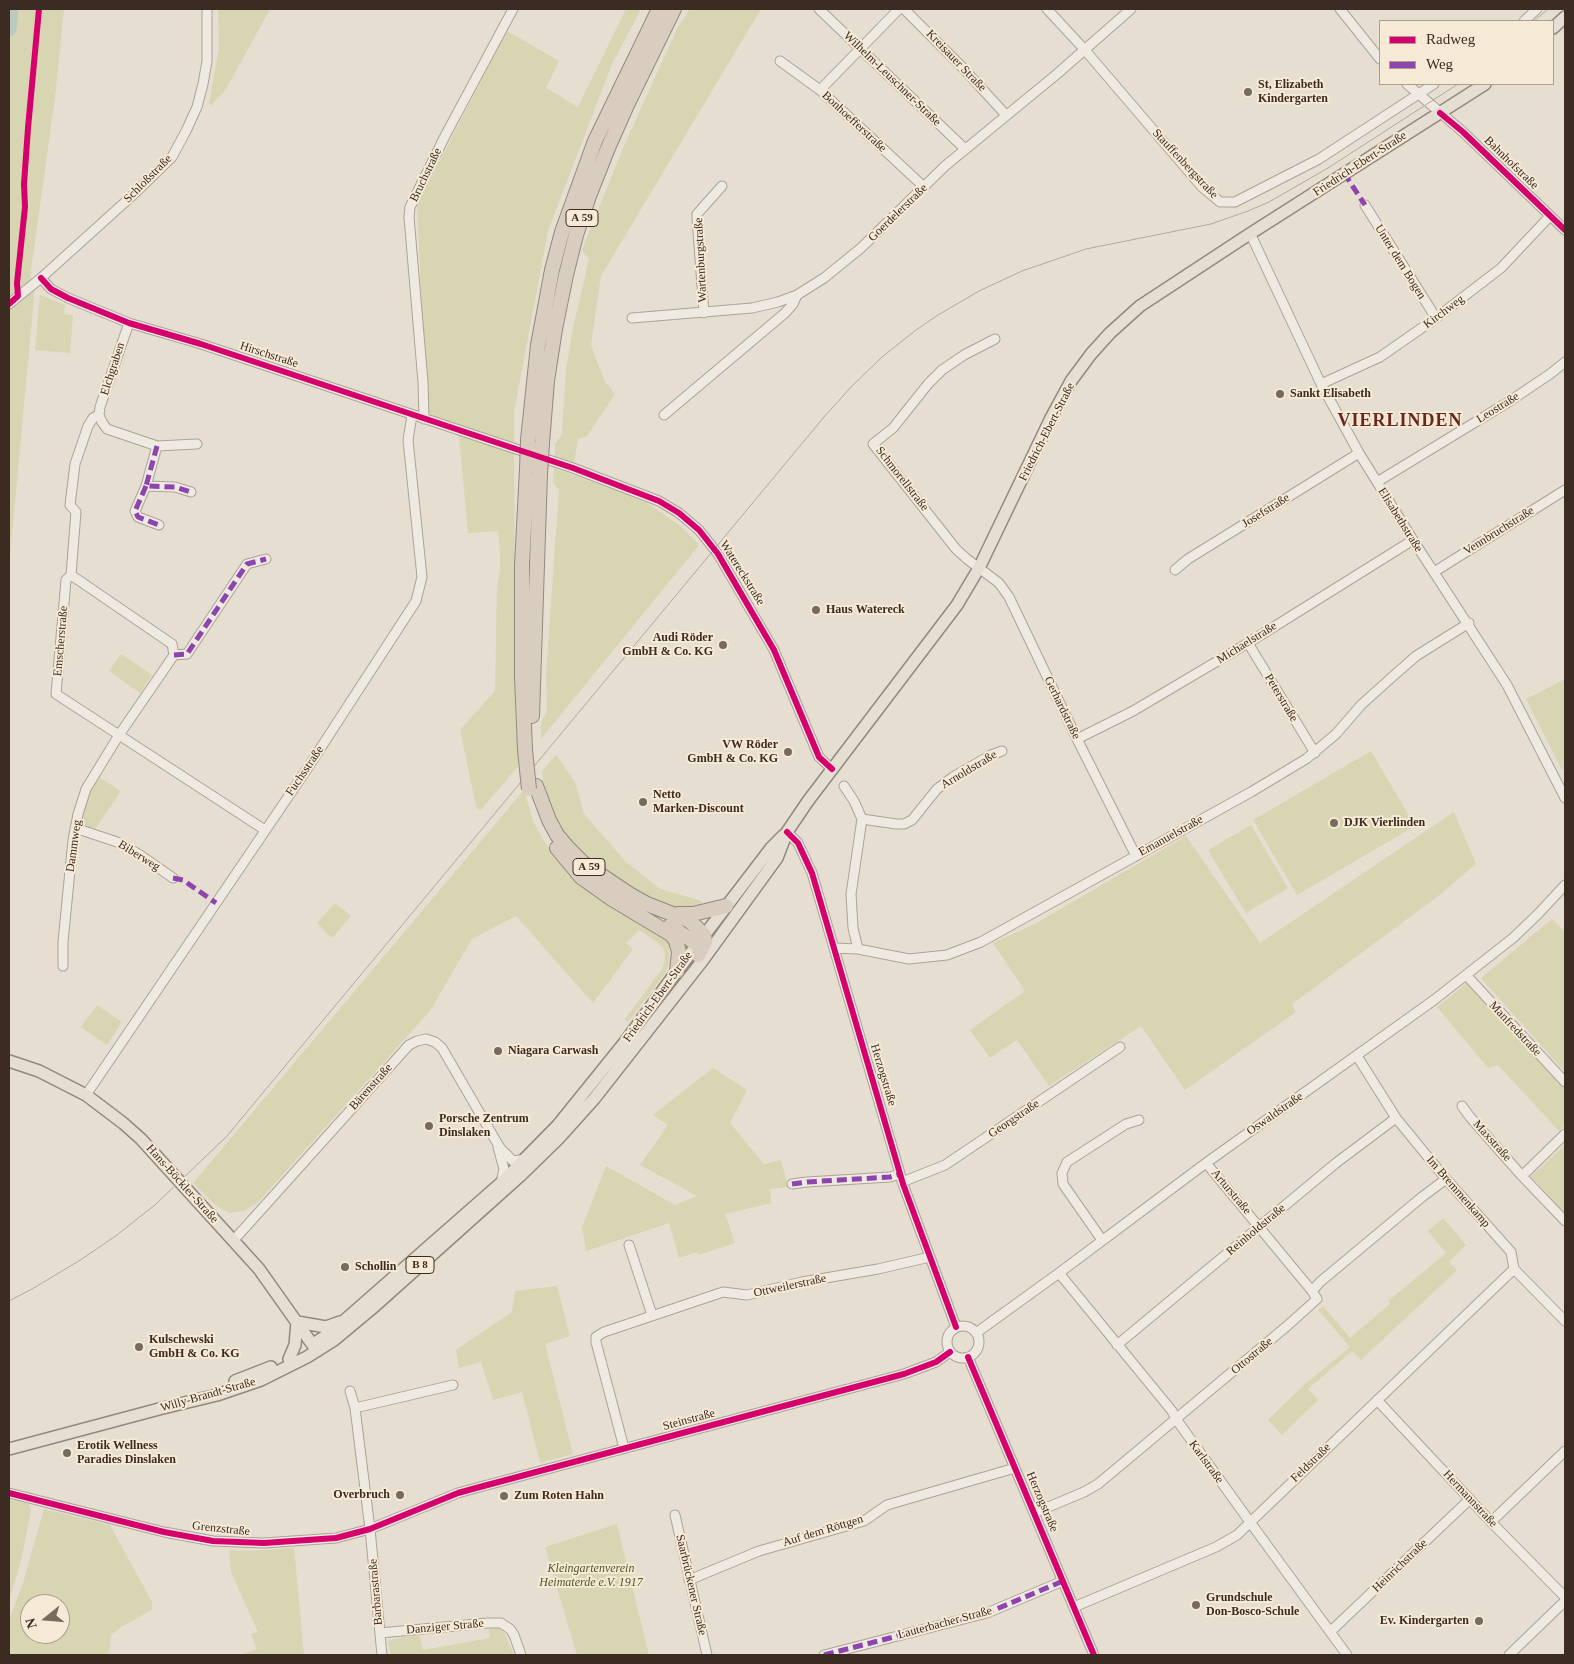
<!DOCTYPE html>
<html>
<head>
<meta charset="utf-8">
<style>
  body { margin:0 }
  #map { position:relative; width:1574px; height:1664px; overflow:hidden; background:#e6ded0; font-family:Georgia,serif }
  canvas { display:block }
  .frame { position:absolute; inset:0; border:10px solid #3b2b20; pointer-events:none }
  .legend { position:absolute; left:1379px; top:20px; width:175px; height:65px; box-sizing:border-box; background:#f6ead6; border:1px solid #ab9e8d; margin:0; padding:6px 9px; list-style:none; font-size:15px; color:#3b2b20 }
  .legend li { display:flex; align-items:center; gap:10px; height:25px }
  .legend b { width:25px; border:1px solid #ab9e8d }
  .north { position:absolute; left:20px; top:1594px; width:50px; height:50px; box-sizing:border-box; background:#f6ead6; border:1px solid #ab9e8d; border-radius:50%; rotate:253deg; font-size:14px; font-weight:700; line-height:20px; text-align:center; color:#3b2b20 }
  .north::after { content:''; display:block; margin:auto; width:18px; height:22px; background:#776a5e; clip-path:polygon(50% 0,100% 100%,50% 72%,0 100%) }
</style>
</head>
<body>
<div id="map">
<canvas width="1574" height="1664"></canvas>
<div class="frame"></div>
<ul class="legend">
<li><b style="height:6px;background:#d6006c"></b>Radweg</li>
<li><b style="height:6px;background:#8e44ad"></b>Weg</li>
</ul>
<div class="north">N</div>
</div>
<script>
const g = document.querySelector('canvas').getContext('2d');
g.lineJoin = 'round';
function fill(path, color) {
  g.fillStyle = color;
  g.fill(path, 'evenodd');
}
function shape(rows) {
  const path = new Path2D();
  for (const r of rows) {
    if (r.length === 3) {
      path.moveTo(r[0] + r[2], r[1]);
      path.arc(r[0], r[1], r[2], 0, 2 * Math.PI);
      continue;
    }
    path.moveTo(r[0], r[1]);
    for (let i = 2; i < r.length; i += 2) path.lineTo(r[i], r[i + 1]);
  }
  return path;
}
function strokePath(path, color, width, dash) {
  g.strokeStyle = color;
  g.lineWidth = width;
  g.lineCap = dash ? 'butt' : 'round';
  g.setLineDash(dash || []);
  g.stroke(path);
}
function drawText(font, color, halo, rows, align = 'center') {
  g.font = font + ' Georgia,serif';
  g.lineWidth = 4;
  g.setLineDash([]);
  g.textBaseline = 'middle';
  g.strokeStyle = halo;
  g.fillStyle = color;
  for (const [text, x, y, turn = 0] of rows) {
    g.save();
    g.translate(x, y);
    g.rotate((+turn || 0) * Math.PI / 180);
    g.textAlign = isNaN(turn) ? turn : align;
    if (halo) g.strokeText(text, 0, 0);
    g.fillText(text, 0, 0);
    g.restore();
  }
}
const green = shape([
  [9,9,64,9,55,98,30,277,35,286,9,567],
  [218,9,270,9,226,89,212,105,209,104,219,48],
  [626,9,641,9,612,64,548,231,514,412,515,716,519,765,480,811,476,806,460,730,495,691,497,588,500,570,500,549,498,531,468,533,459,435,427,423,417,205,507,31,559,61,546,88,578,107],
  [690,9,761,9,601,276,591,345,605,382,615,394,587,436,578,439,574,463,555,456,555,444,562,434,566,370,573,328,589,259,582,250,623,148,677,29],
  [40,295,65,305,64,314,73,315,70,353,35,350],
  [554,468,628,495,649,504,683,528,699,545,541,739,541,722,547,712,546,674,559,490,553,483],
  [121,654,152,675,140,693,109,671],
  [1565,679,1565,768,1562,770,1526,699],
  [1371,751,1415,826,1297,895,1253,820],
  [556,755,575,782,584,814,626,862,660,889,702,901,699,909,666,907,602,872,567,839,554,820,541,784,543,779,542,771],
  [97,776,121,791,95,829,85,826,82,817,89,795],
  [524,790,533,821,544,841,553,853,598,897,617,911,619,909,663,935,672,945,669,949,669,964,664,975,628,1022,625,1019,662,969,664,963,665,953,663,947,640,930,626,943,633,949,593,1003,516,916,472,939,430,1011,258,1202,244,1211,229,1213,214,1204,193,1183],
  [1454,812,1476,864,1437,897,1292,1004,1296,1012,1185,1090,1141,1026,1049,1086,1017,1040,990,1058,970,1030,1025,991,993,943,1033,925,1186,836,1260,943],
  [1251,825,1288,888,1246,913,1208,850],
  [335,903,351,916,332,938,317,923],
  [1552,919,1565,932,1565,1072,1481,978],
  [1467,983,1565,1087,1565,1125,1559,1131,1498,1065,1488,1068,1437,1007],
  [97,1005,122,1022,107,1045,81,1027],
  [713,1068,747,1090,730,1123,764,1164,781,1160,788,1187,770,1189,771,1203,725,1214,735,1243,698,1255,697,1252,679,1258,669,1223,586,1251,582,1227,606,1166,675,1205,697,1196,640,1165,668,1125,653,1115],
  [1565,1145,1565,1214,1531,1176],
  [1443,1218,1466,1245,1449,1262,1457,1270,1361,1360,1352,1351,1308,1389,1318,1400,1282,1435,1268,1420,1304,1385,1350,1347,1318,1310,1323,1306,1350,1338,1390,1304,1388,1301,1446,1253,1428,1231],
  [557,1286,570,1336,545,1344,573,1454,540,1463,522,1392,493,1400,481,1362,459,1368,456,1350,512,1312,515,1291],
  [9,1499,29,1504,31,1511,21,1561,9,1600],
  [44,1509,110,1525,152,1602,152,1610,121,1627,111,1635,109,1655,9,1655,9,1620,23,1583],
  [30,1604,60,1604,60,1634,30,1634],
  [617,1524,649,1655,577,1655,545,1547],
  [294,1548,304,1655,241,1655,257,1649,251,1634,258,1632,231,1572,229,1550,250,1551],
  [489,1626,503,1630,514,1655,391,1655,388,1641,419,1633,423,1650,490,1638]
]);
const river = shape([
  [9,29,11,9]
]);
const minor = shape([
  [819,9,965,149],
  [904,9,962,67,1006,115],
  [1047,9,1084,49,1202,187,1220,202,1235,202,1319,159,1434,84],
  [1340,9,1380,59],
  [1524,21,1537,9],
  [780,61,820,90,924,187],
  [1407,84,1463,132,1565,230],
  [820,90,899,9],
  [1365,205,1436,318],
  [1250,233,1321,384,1359,453,1413,540,1507,685,1565,798],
  [41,278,51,289,68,298,129,323,201,344,573,468,659,501,679,513,699,530,718,554,774,650,819,757,832,769],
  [9,304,41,278,134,194,172,157,186,131,197,107,203,84,207,61,207,9],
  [704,313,697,218,697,214,722,186],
  [632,318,752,308,778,302,797,295],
  [129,323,100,407,99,415,102,422,107,429,157,446,197,444],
  [995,339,964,355,942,370,928,384,893,428,873,444,956,549,967,559,999,583,1009,597,1077,739,1136,856],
  [1321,384,1380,357,1436,318,1501,268,1550,216],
  [99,415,93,418,88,426,75,464,70,505,76,512,71,575,66,580,56,694,265,830],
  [664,415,785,313,793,304,797,295,824,278,861,248,945,166,1057,74,1131,9],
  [424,419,423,382,409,217,410,207,445,136,513,9],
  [157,446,146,486,175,487,191,492],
  [1377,482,1510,401,1550,374,1565,362],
  [146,486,135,511,138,517,159,525],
  [1175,570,1188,559,1359,453],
  [1434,572,1565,490],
  [1248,643,1315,753],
  [174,655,187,654,247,564,266,559],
  [1077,739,1133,711,1248,643,1413,540],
  [844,786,854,801,862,819,851,894,853,928,858,949],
  [862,819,896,824,904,824,912,820,937,789,953,777,991,755,1002,751],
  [75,828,117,842,140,855,173,878],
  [787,832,798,843,812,873,903,1184,956,1327],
  [834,948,858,949,909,959,947,955,981,942,1251,792,1306,759,1336,734,1361,705,1391,678,1416,656,1469,623],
  [63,966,63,942,73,840,78,814,86,789,119,735,174,655,172,644,71,575],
  [1466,975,1565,1082],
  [1357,1056,1396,1118,1446,1179,1511,1252,1514,1269,1565,1321],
  [86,1095,307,769,416,601,422,577,408,440,412,415],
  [1462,1106,1470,1117,1522,1176,1565,1221],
  [498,1147,504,1169,501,1183],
  [1206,1163,1312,1291],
  [1522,1176,1565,1134],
  [902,1182,945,1165,1120,1047],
  [792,1184,807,1182,890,1177,900,1174],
  [1102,1240,1063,1184,1062,1173,1067,1162,1126,1124,1139,1120],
  [233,1241,409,1045,417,1041,426,1039,435,1042,442,1048,500,1148,513,1161,526,1159],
  [629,1245,652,1315],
  [1059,1273,1172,1411,1176,1419,1250,1522,1347,1655],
  [963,1342,16],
  [976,1333,1059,1273,1206,1163,1434,1000,1513,938,1538,914,1565,885],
  [1117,1345,1336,1163,1396,1118],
  [968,1357,1094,1655],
  [350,1391,355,1408,370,1529,382,1655],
  [1377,1400,1491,1522,1565,1597],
  [355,1408,453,1385],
  [624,1448,596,1342,596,1337,604,1332,723,1292,747,1295,802,1282,878,1269,930,1257],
  [9,1493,164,1532,213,1541,264,1543,336,1538,370,1529,458,1493,476,1488,904,1374,936,1362,950,1352],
  [1034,1513,1084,1492,1098,1484,1287,1326,1317,1299,1312,1291,1320,1282,1422,1197,1446,1179],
  [675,1515,707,1655],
  [1491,1522,1565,1451],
  [689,1580,759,1551,864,1521,887,1505,1015,1468],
  [1074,1607,1216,1547,1237,1535,1514,1269],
  [1330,1632,1470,1499],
  [380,1633,487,1623,501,1623,510,1629,514,1635,521,1655],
  [824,1655,987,1613,1063,1581],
  [1509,1655,1565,1601]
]);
const major = shape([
  [1553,28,1565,17],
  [9,1061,39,1071,86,1095,123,1123,141,1139,259,1269,317,1351],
  [297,1322,326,1327,340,1322],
  [318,1341,329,1334,501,1183,558,1125,625,1042,677,971,771,848,784,835],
  [289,1359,295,1345,297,1322],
  [235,1381,271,1367],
  [9,1449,159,1409,217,1395,261,1380,307,1357,334,1340,376,1305,520,1176,558,1139,594,1099,703,960,777,858,787,832,808,801,957,605,979,568,1052,416,1071,381,1091,354,1110,333,1140,306,1245,237,1485,84]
]);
const highway = shape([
  [528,440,538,345,552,270,562,232,595,141,659,9],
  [542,443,547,381,555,329,566,275,576,235,589,196,608,148,627,105,674,9],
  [532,716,540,474],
  [525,750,522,677,522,565,527,469],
  [536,786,549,820,557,835,568,848,583,863,629,894,647,904,690,921,704,935,705,942,698,955],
  [557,848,581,877,612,899,672,935,676,941,679,952,677,971],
  [678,914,693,914,726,906],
  [670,926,697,944]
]);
const tram = shape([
  [1534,21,1548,9],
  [9,1301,32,1289,82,1259,117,1235,156,1204,227,1136,824,417,852,386,882,357,916,330,938,315,979,291,1022,271,1086,249,1211,224,1248,211,1269,202,1328,168,1458,84]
]);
const highwayBridge = shape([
  [527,469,528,440],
  [540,474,542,443],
  [525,750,529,789]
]);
const quiet = shape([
  [1344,173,1365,205],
  [157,446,146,486,175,487,191,492],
  [146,486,135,511,138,517,159,525],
  [174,655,187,654,247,564,266,559],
  [173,878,183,880,216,903],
  [792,1184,807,1182,890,1177,900,1174],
  [824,1655,987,1613,1063,1581]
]);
const cycleway = shape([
  [1440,113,1463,132,1565,230],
  [41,278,51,289,68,298,129,323,201,344,573,468,659,501,679,513,699,530,718,554,774,650,819,757,832,769],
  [9,304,18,296,17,283,25,207,24,184,28,128,39,9],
  [787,832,798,843,812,873,903,1184,956,1327],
  [968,1357,1094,1655],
  [9,1493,164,1532,213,1541,264,1543,336,1538,370,1529,458,1493,476,1488,904,1374,936,1362,950,1352]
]);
const markers = [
  [1248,92,5,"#776a5e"],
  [1280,394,5,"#776a5e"],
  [816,610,5,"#776a5e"],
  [723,645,5,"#776a5e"],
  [788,752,5,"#776a5e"],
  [643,802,5,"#776a5e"],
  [1334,823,5,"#776a5e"],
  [498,1051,5,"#776a5e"],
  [429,1126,5,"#776a5e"],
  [345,1267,5,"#776a5e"],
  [139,1347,5,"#776a5e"],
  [67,1453,5,"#776a5e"],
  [400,1495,5,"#776a5e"],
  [504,1496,5,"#776a5e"],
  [1196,1605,5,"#776a5e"],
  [1479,1621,5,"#776a5e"]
];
const shields = [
  [582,218,32],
  [589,867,32],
  [420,1265,28]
];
const shieldNames = [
  ["A 59",582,218],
  ["A 59",589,867],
  ["B 8",420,1265]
];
const streetNames = [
  ["Kreisauer Straße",956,61,46],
  ["Wilhelm-Leuschner-Straße",892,79,44],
  ["Bonhoefferstraße",854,122,43],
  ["Bahnhofstraße",1511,163,44],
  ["Stauffenbergstraße",1185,164,47],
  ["Friedrich-Ebert-Straße",1360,164,-33],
  ["Bruchstraße",426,175,-64],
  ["Schloßstraße",148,179,-45],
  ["Goerdelerstraße",898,213,-44],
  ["Wartenburgstraße",701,260,-93],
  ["Unter dem Bogen",1400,262,58],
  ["Kirchweg",1444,312,-37],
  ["Hirschstraße",269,355,18],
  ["Elchgraben",113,369,-72],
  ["Leostraße",1498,408,-32],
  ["Friedrich-Ebert-Straße",1047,432,-63],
  ["Schmorellstraße",902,479,52],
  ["Josefstraße",1266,511,-32],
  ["Elisabethstraße",1400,520,58],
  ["Vennbruchstraße",1499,531,-32],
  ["Watereckstraße",742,573,58],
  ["Emscherstraße",61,641,-85],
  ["Michaelstraße",1247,643,-32],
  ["Peterstraße",1281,698,59],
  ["Gerhardstraße",1062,708,64],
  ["Arnoldstraße",969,770,-31],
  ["Fuchsstraße",305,771,-56],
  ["Emanuelstraße",1171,836,-29],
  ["Dammweg",74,846,-82],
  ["Biberweg",139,856,32],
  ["Friedrich-Ebert-Straße",658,997,-54],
  ["Manfredstraße",1515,1029,47],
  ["Herzogstraße",883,1075,73],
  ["Bärenstraße",371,1087,-48],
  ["Oswaldstraße",1275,1114,-35],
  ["Georgstraße",1014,1119,-34],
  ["Maxstraße",1492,1141,48],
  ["Hans-Böckler-Straße",182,1184,48],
  ["Arturstraße",1231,1192,50],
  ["Im Bremmenkamp",1458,1192,49],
  ["Reinholdstraße",1256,1230,-40],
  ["Ottweilerstraße",790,1286,-12],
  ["Ottostraße",1252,1356,-40],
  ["Willy-Brandt-Straße",208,1395,-16],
  ["Steinstraße",689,1420,-15],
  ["Karlstraße",1206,1462,54],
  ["Feldstraße",1311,1463,-44],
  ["Hermannstraße",1470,1499,47],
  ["Herzogstraße",1042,1502,67],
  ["Grenzstraße",221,1529,6],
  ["Auf dem Röttgen",823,1531,-17],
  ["Heinrichstraße",1400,1566,-44],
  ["Saarbrückener Straße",691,1585,77],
  ["Barbarastraße",376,1592,-95],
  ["Lauterbacher Straße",945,1623,-15],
  ["Danziger Straße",445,1627,-5]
];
const poiNames = [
  ["St, Elizabeth",1258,85],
  ["Kindergarten",1258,99],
  ["Sankt Elisabeth",1290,394],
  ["Haus Watereck",826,610],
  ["Audi Röder",713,638,"right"],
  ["GmbH & Co. KG",713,652,"right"],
  ["VW Röder",778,745,"right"],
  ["GmbH & Co. KG",778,759,"right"],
  ["Netto",653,795],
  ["Marken-Discount",653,809],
  ["DJK Vierlinden",1344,823],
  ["Niagara Carwash",508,1051],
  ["Porsche Zentrum",439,1119],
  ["Dinslaken",439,1133],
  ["Schollin",355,1267],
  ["Kulschewski",149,1340],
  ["GmbH & Co. KG",149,1354],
  ["Erotik Wellness",77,1446],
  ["Paradies Dinslaken",77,1460],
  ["Overbruch",390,1495,"right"],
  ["Zum Roten Hahn",514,1496],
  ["Grundschule",1206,1598],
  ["Don-Bosco-Schule",1206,1612],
  ["Ev. Kindergarten",1469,1621,"right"]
];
const parkNames = [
  ["Kleingartenverein",591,1569],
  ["Heimaterde e.V. 1917",591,1583]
];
const districtNames = [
  ["VIERLINDEN",1400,421]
];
fill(green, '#d7d5b2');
strokePath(river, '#bbcabf', 15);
strokePath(minor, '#aba398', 11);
strokePath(major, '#91897f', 14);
strokePath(highway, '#91897f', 16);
strokePath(minor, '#eee9e1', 9);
strokePath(major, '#e5ded3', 11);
strokePath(highway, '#d9cdc0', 14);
strokePath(tram, '#aea8a1', 1);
strokePath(highwayBridge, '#91897f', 16, []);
strokePath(highwayBridge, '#d9cdc0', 14);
strokePath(quiet, '#8e44ad', 5, [10, 5]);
strokePath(cycleway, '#d6006c', 6);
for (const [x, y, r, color] of markers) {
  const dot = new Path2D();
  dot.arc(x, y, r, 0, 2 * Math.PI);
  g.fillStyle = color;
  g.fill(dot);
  strokePath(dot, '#f6ead6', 2);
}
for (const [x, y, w] of shields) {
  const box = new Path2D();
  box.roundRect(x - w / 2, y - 8.5, w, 17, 4);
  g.fillStyle = '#f6ead6';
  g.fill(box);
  strokePath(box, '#3b2b20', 1);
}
drawText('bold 11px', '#3b2b20', null, shieldNames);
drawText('12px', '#3b2b20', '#f6ead6', streetNames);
drawText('bold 12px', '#3b2b20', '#f6ead6', poiNames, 'left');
drawText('italic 12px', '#4f5726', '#f6ead6', parkNames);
g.letterSpacing = '1px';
drawText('bold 18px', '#67281f', '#f6ead6', districtNames);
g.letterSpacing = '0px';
</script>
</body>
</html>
